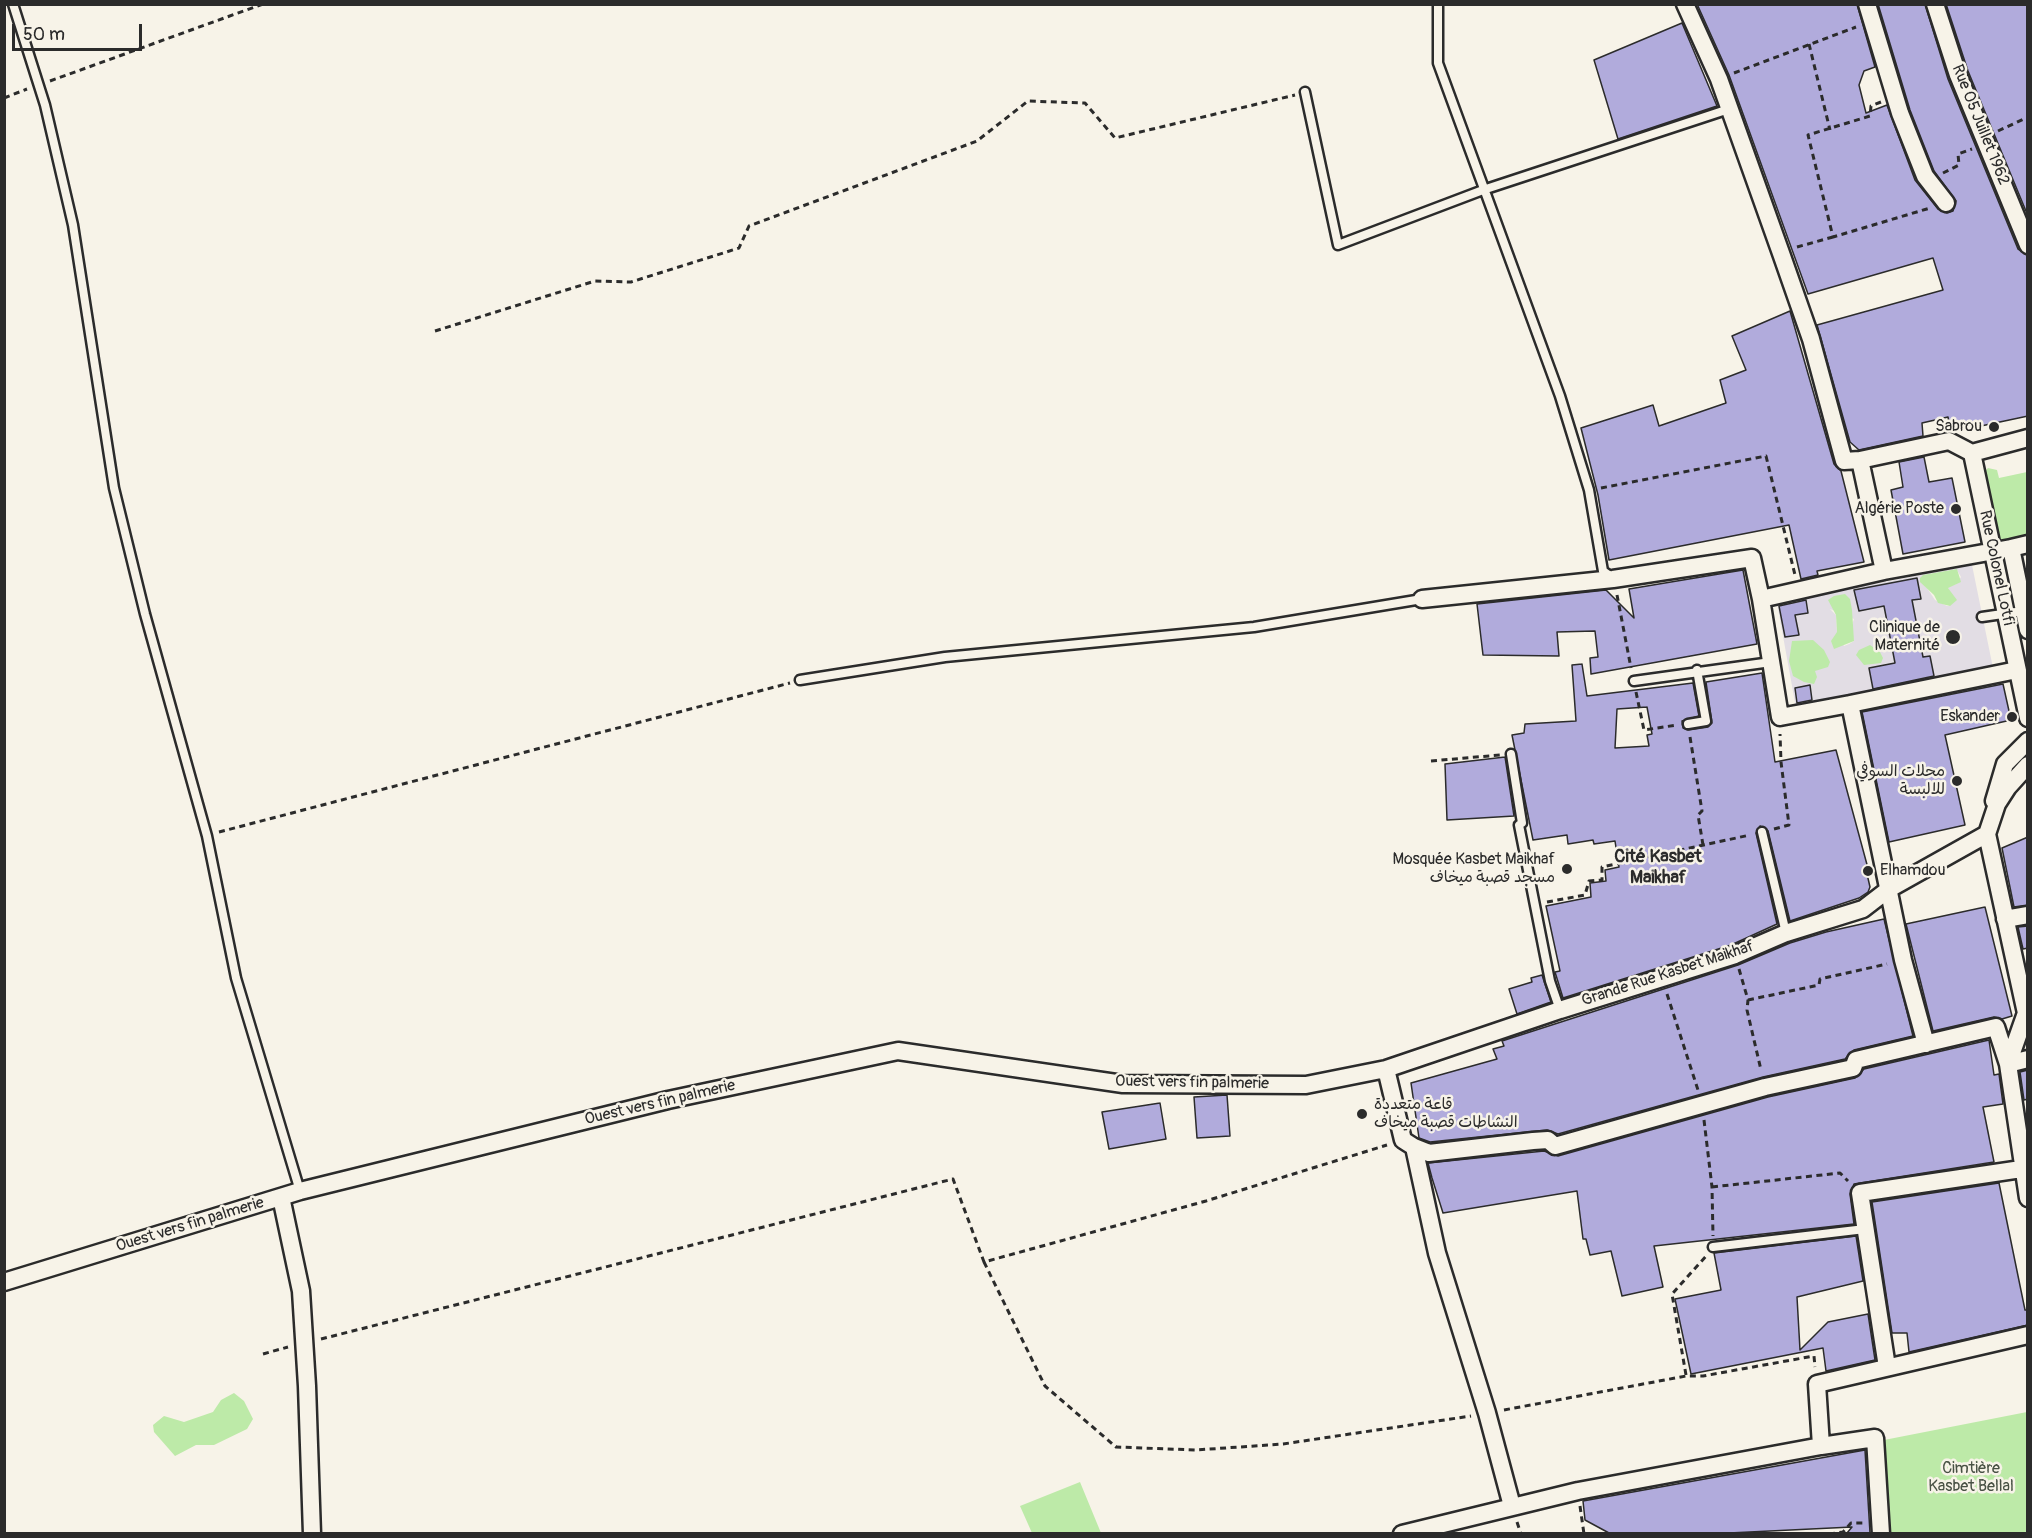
<!DOCTYPE html>
<html>
<head>
<meta charset="utf-8">
<style>
  body { margin:0 }
  #map { position:relative; width:2032px; height:1538px; overflow:hidden; background:#f7f3e8; font-family:Pangolin,sans-serif }
  canvas { display:block }
  .frame { position:absolute; inset:0; border:6px solid #2b2b2b; pointer-events:none }
  .scale { position:absolute; left:12px; top:24px; width:130px; height:27px; box-sizing:border-box; border:3px solid #2b2b2b; border-top:0; padding-left:8px; font-size:18px; line-height:21px; white-space:nowrap; color:#2b2b2b; -webkit-text-stroke:4px #f7f3e8; paint-order:stroke }
</style>
</head>
<body>
<div id="map">
<canvas width="2032" height="1538"></canvas>
<div class="frame"></div>
<div class="scale">50 m</div>
</div>
<script>
const g = document.querySelector('canvas').getContext('2d');
g.lineJoin = 'round';
function fill(path, color) {
  g.fillStyle = color;
  g.fill(path, 'evenodd');
}
function shape(rows) {
  const path = new Path2D();
  for (const r of rows) {
    path.moveTo(r[0], r[1]);
    for (let i = 2; i < r.length; i += 2) path.lineTo(r[i], r[i + 1]);
  }
  return path;
}
function strokePath(path, color, width, dash) {
  g.strokeStyle = color;
  g.lineWidth = width;
  g.lineCap = dash ? 'butt' : 'round';
  g.setLineDash(dash || []);
  g.stroke(path);
}
function drawText(font, color, halo, rows, align = 'center') {
  g.font = font + ' Pangolin,"Playpen Sans Arabic",sans-serif';
  g.lineWidth = 5;
  g.setLineDash([]);
  g.textBaseline = 'middle';
  g.strokeStyle = halo;
  g.fillStyle = color;
  for (const [text, x, y, turn = 0] of rows) {
    g.save();
    g.translate(x, y);
    g.rotate((+turn || 0) * Math.PI / 180);
    g.textAlign = isNaN(turn) ? turn : align;
    if (halo) g.strokeText(text, 0, 0);
    g.fillText(text, 0, 0);
    g.restore();
  }
}
const built = shape([
  [1972,565,1993,668,1796,708,1777,603],
  [1957,570,1961,577,1956,584,1948,587,1950,606,1947,606,1935,600,1925,585],
  [1855,590,1921,598,1912,600,1923,657,1930,656,1934,678,1873,690,1869,668,1895,663,1884,606,1859,611],
  [1806,600,1808,613,1795,615,1799,635,1785,637,1779,605],
  [1830,609,1854,619,1851,628,1854,641,1849,644,1844,646,1837,632,1836,615],
  [1810,686,1813,703,1798,706,1795,688]
]);
const green = shape([
  [1988,468,1997,470,1999,478,2027,472,2027,535,1997,541,1984,472],
  [1957,569,1961,582,1948,588,1957,600,1950,606,1938,603,1934,595,1920,582,1920,578,1923,575],
  [1845,594,1850,599,1852,610,1854,641,1834,649,1831,641,1837,632,1836,615,1828,600,1834,596],
  [1813,640,1824,650,1830,662,1828,667,1815,671,1817,677,1814,684,1804,682,1793,676,1789,661,1792,641],
  [1870,645,1880,652,1883,658,1881,663,1864,665,1856,655,1859,650],
  [234,1393,244,1401,253,1419,247,1429,214,1445,196,1445,175,1456,154,1432,153,1425,164,1416,184,1422,213,1412,221,1400],
  [2027,1412,2027,1533,1886,1533,1880,1453,1884,1440],
  [1080,1482,1101,1533,1032,1533,1020,1506]
]);
const building = shape([
  [1697,4,1857,4,1875,67,1864,71,1859,85,1866,113,1887,105,1915,180,1938,209,1947,213,1953,211,1956,201,1934,171,1910,110,1878,4,1925,4,1948,79,2018,249,2028,255,2028,416,1981,426,1980,421,1950,428,1948,417,1922,423,1923,436,1859,450,1850,442,1817,325,1943,290,1933,258,1808,294,1729,75,1697,4],
  [1946,4,2028,4,2028,216,1968,71,1946,4],
  [1682,23,1717,106,1618,139,1594,60,1682,23],
  [1790,311,1834,464,1841,471,1864,562,1817,571,1818,575,1801,579,1789,525,1609,560,1598,495,1581,428,1653,405,1659,426,1726,403,1720,380,1746,370,1732,336,1790,311],
  [1924,457,1929,482,1952,478,1965,542,1903,554,1891,490,1903,487,1899,462,1924,457],
  [1743,570,1757,644,1591,674,1590,658,1598,657,1595,631,1557,632,1559,656,1483,655,1477,604,1606,590,1634,618,1629,589,1743,570],
  [1917,578,1921,599,1912,600,1923,657,1930,656,1934,676,1873,689,1869,668,1895,663,1884,606,1859,611,1854,590,1917,578],
  [1806,600,1808,613,1795,615,1799,635,1785,637,1779,606,1806,600],
  [1582,664,1587,696,1693,683,1699,716,1682,721,1683,728,1688,730,1708,727,1712,723,1706,682,1762,673,1775,762,1836,750,1869,872,1867,874,1870,887,1868,892,1859,898,1790,921,1768,831,1760,826,1756,833,1777,924,1731,945,1563,998,1555,972,1560,971,1546,906,1591,897,1590,883,1606,881,1605,870,1619,867,1615,841,1594,844,1593,840,1568,844,1567,835,1533,840,1512,735,1524,733,1525,724,1576,721,1572,665,1582,664],
  [1647,707,1652,734,1647,735,1649,746,1615,748,1617,709,1647,707],
  [2003,684,2011,720,1945,735,1965,825,1889,842,1862,712,2003,684],
  [1810,685,1812,700,1797,703,1795,688,1810,685],
  [1505,757,1514,816,1447,820,1445,764,1505,757],
  [2028,837,2028,905,2014,907,2002,848,2028,837],
  [1985,907,2012,1016,2002,1019,1994,1017,1933,1031,1906,924,1985,907],
  [1884,919,1913,1036,1854,1050,1845,1059,1763,1077,1558,1134,1547,1130,1430,1142,1419,1138,1411,1083,1497,1059,1493,1049,1504,1046,1502,1041,1738,965,1790,943,1826,932,1884,919],
  [2028,926,2028,948,2023,949,2018,927,2028,926],
  [1542,975,1551,1002,1517,1014,1509,989,1532,982,1531,978,1542,975],
  [1989,1040,1994,1075,1999,1074,2003,1104,1983,1107,1994,1162,1854,1184,1850,1194,1854,1224,1654,1246,1663,1287,1622,1296,1611,1251,1590,1255,1586,1239,1583,1239,1577,1191,1443,1213,1432,1178,1428,1163,1544,1151,1558,1156,1768,1097,1855,1078,1864,1069,1989,1040],
  [2028,1070,2028,1099,2024,1100,2020,1072,2028,1070],
  [1227,1095,1230,1136,1197,1138,1194,1097,1227,1095],
  [1160,1103,1166,1139,1109,1149,1102,1112,1160,1103],
  [1999,1183,2025,1310,2028,1310,2028,1325,1909,1352,1907,1333,1892,1333,1872,1202,1999,1183],
  [1856,1236,1863,1281,1797,1297,1800,1350,1828,1322,1868,1314,1875,1360,1826,1371,1823,1348,1691,1374,1675,1299,1721,1290,1714,1253,1856,1236],
  [1865,1450,1870,1533,1847,1533,1852,1527,1729,1533,1609,1533,1585,1520,1583,1501,1865,1450]
]);
const path = shape([
  [1809,44,1830,130],
  [1734,73,1856,27],
  [50,81,263,4],
  [4,98,27,89],
  [1881,102,1871,106,1870,116,1808,135,1833,237,1930,208],
  [1998,131,2028,117],
  [1943,173,1959,165,1958,154,1972,149],
  [1797,247,1833,237],
  [435,331,595,281,631,282,739,248,749,226,977,141,1028,101,1085,103,1115,138,1295,95],
  [1601,488,1766,456,1795,575],
  [1617,595,1631,668],
  [1636,692,1644,730,1677,725],
  [1690,737,1702,811,1698,815,1703,845],
  [1431,761,1500,755],
  [1774,829,1789,825,1781,762,1780,734],
  [219,832,790,683],
  [1547,902,1585,895,1589,881,1602,880,1602,867,1750,835],
  [1739,969,1748,1000,1747,1010,1761,1070],
  [1667,994,1698,1090],
  [1748,1000,1819,985,1820,979,1887,964],
  [1704,1120,1712,1187,1713,1236],
  [1712,1187,1840,1173,1848,1181],
  [984,1262,1045,1386,1116,1447,1196,1450,1283,1444,1471,1416],
  [321,1339,953,1179,984,1262,1206,1201,1387,1145],
  [263,1354,288,1347],
  [1686,1375,1672,1294,1707,1255],
  [1504,1410,1686,1376,1703,1376,1814,1356,1815,1367],
  [1580,1506,1584,1534],
  [1517,1522,1521,1534],
  [1829,1534,1843,1532,1851,1523,1864,1523]
]);
const service = shape([
  [13,4,45,105,73,225,114,488,145,614,207,836,236,978,300,1191],
  [1438,4,1438,63,1560,396,1589,490,1603,571,1613,578],
  [1305,92,1338,245,1483,190,1729,109],
  [1982,617,2023,611],
  [800,680,945,657,1254,627,1422,599],
  [1634,681,1771,662],
  [1688,724,1706,721,1697,670],
  [1511,754,1522,823,1519,825,1550,981,1560,1010],
  [1762,832,1786,933],
  [1713,1247,1865,1229]
]);
const minor = shape([
  [1685,4,1719,79,1782,256,1811,339,1844,461,1860,460],
  [1867,4,1900,113,1925,176,1946,203],
  [1935,4,1958,75,2028,245],
  [1972,453,2028,718],
  [1972,453,2028,438],
  [2028,544,2011,548,2028,630],
  [1884,571,1860,460,1949,441,1972,453],
  [1422,599,1613,579,1752,558,1761,599,1884,571,2011,548],
  [1761,599,1780,717,1850,704,1903,960,1926,1044],
  [1850,704,2017,670],
  [2028,765,2008,787,1997,804,1987,834,2026,1013,2008,1064,2028,1198],
  [1994,801,2005,764,2028,741],
  [2005,919,2028,915],
  [1386,1069,1403,1140,1414,1147,1437,1253,1487,1413,1512,1506],
  [1414,1147,1429,1153,1533,1141,1548,1140,1555,1146,1765,1087,1853,1068,1856,1060,1996,1027,2008,1064,2028,1059],
  [281,1197,301,1291,307,1386,312,1534],
  [4,1282,300,1191,668,1100,898,1051,1123,1084,1306,1085,1386,1069,1560,1010,1735,955,1786,933,1863,909,1889,889,1987,834],
  [1887,1367,1860,1193,2028,1168],
  [1402,1534,1578,1491,1821,1446],
  [1881,1534,1875,1438,1821,1446,1817,1384,2028,1335]
]);
const markers = [
  [1994,427,6,"#2b2b2b"],
  [1956,509,6,"#2b2b2b"],
  [1953,637,8,"#2b2b2b"],
  [2012,717,6,"#2b2b2b"],
  [1957,781,6,"#2b2b2b"],
  [1567,869,6,"#2b2b2b"],
  [1868,871,6,"#2b2b2b"],
  [1362,1114,6,"#2b2b2b"]
];
const streetNames = [
  ["Rue 05 Juillet 1962",1980,125,68],
  ["Rue Colonel Lotfi",1996,568,78],
  ["Grande Rue Kasbet Maikhaf",1668,974,-18],
  ["Ouest vers fin palmerie",1192,1083,1],
  ["Ouest vers fin palmerie",660,1103,-13],
  ["Ouest vers fin palmerie",190,1225,-17]
];
const poiNames = [
  ["Sabrou",1982,427],
  ["Algérie Poste",1944,509],
  ["Clinique de",1940,628],
  ["Maternité",1940,646],
  ["Eskander",2000,717],
  ["محلات السوفي",1945,772],
  ["للالبسة",1945,790],
  ["Mosquée Kasbet Maikhaf",1555,860],
  ["مسجد قصبة ميخاف",1555,878],
  ["Elhamdou",1880,871,"left"],
  ["قاعة متعددة",1374,1105,"left"],
  ["النشاطات قصبة ميخاف",1374,1123,"left"]
];
const parkNames = [
  ["Cimtière",1971,1469],
  ["Kasbet Bellal",1971,1487]
];
const neighbourhoodNames = [
  ["Cité Kasbet",1658,857],
  ["Maikhaf",1658,878]
];
fill(built, '#e2dde4');
fill(green, '#bdeaa8');
fill(building, '#b1abdc');
strokePath(building, '#2b2b2b', 1.5);
strokePath(service, '#2b2b2b', 13);
strokePath(minor, '#2b2b2b', 21);
strokePath(path, '#2b2b2b', 3, [6, 4.5]);
strokePath(service, '#f7f3e8', 8);
strokePath(minor, '#f7f3e8', 16);
for (const [x, y, r, color] of markers) {
  const dot = new Path2D();
  dot.arc(x, y, r, 0, 2 * Math.PI);
  g.fillStyle = color;
  g.fill(dot);
  strokePath(dot, '#f7f3e8', 2);
}
drawText('16px', '#2b2b2b', '#f7f3e8', streetNames);
drawText('16px', '#2b2b2b', '#f7f3e8', poiNames, 'right');
drawText('16px', '#485144', '#f7f3e8', parkNames);
drawText('bold 18px', '#2b2b2b', '#f7f3e8', neighbourhoodNames);
</script>
</body>
</html>
